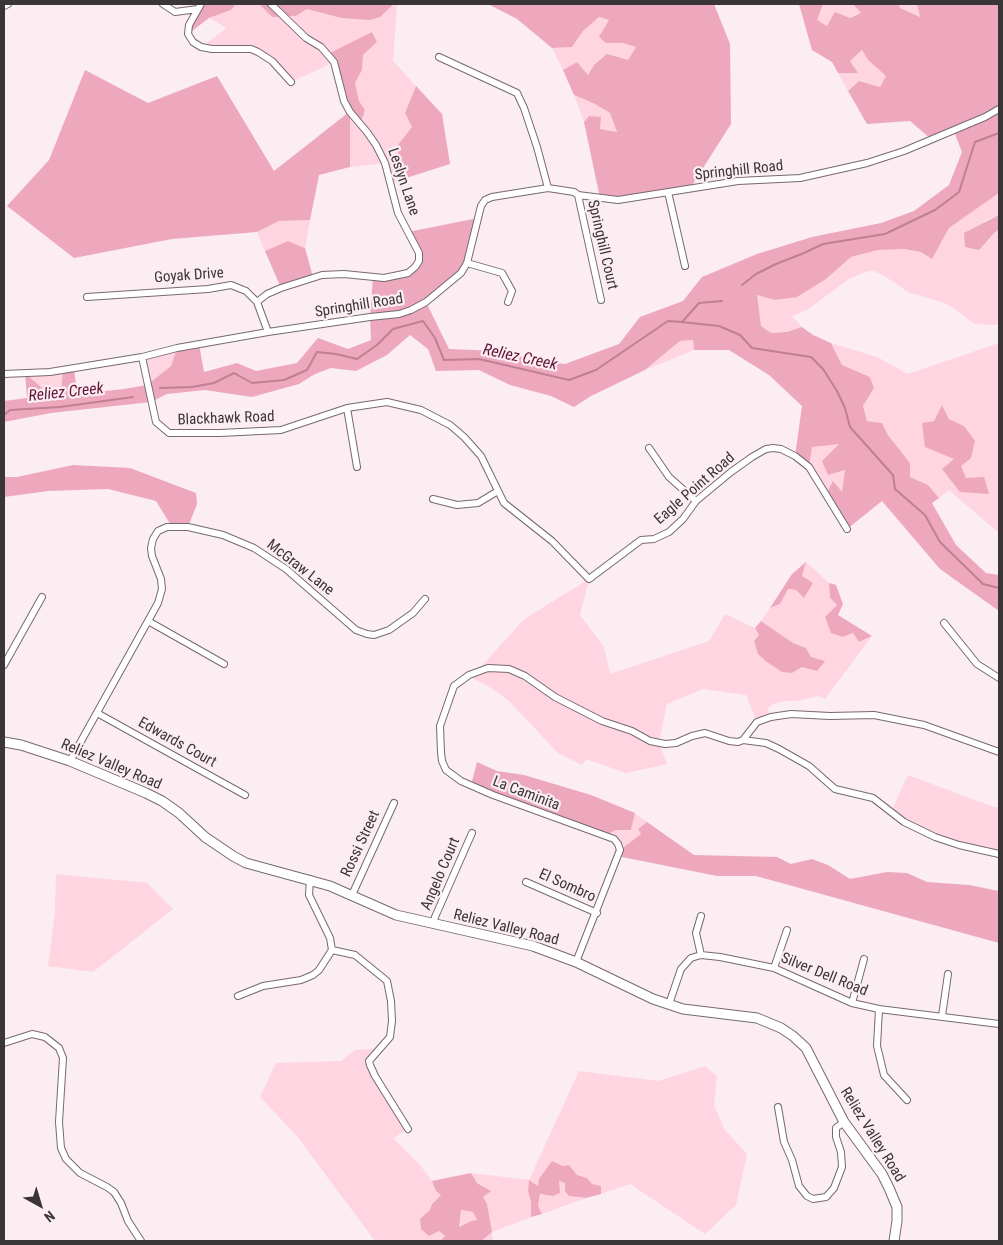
<!DOCTYPE html>
<html>
<head>
<meta charset="utf-8">
<style>
  body { margin:0 }
  #map { position:relative; width:1003px; height:1245px; overflow:hidden; background:#fbedf1; font-family:"Roboto Condensed",sans-serif }
  canvas { display:block }
  .frame { position:absolute; inset:0; border:5px solid #3a3536; pointer-events:none }
  .north { position:absolute; left:15px; top:1180px; width:50px; height:50px; -webkit-text-stroke:4px #fbedf1; paint-order:stroke; rotate:141deg; font-size:14px; font-weight:700; line-height:20px; text-align:center; color:#3a3536 }
  .north::after { content:''; display:block; margin:auto; width:18px; height:22px; background:#3a3536; clip-path:polygon(50% 0,100% 100%,50% 72%,0 100%) }
</style>
</head>
<body>
<div id="map">
<canvas width="1003" height="1245"></canvas>
<div class="frame"></div>
<div class="north">N</div>
</div>
<script>
const g = document.querySelector('canvas').getContext('2d');
g.lineJoin = 'round';
function fill(path, color) {
  g.fillStyle = color;
  g.fill(path, 'evenodd');
}
function shape(rows) {
  const path = new Path2D();
  for (const r of rows) {
    path.moveTo(r[0], r[1]);
    for (let i = 2; i < r.length; i += 2) path.lineTo(r[i], r[i + 1]);
  }
  return path;
}
function strokePath(path, color, width, dash) {
  g.strokeStyle = color;
  g.lineWidth = width;
  g.lineCap = dash ? 'butt' : 'round';
  g.setLineDash(dash || []);
  g.stroke(path);
}
function drawText(font, color, halo, rows, align = 'center') {
  g.font = font + ' "Roboto Condensed",sans-serif';
  g.lineWidth = 4.5;
  g.setLineDash([]);
  g.textBaseline = 'middle';
  g.strokeStyle = halo;
  g.fillStyle = color;
  for (const [text, x, y, turn = 0] of rows) {
    g.save();
    g.translate(x, y);
    g.rotate((+turn || 0) * Math.PI / 180);
    g.textAlign = isNaN(turn) ? turn : align;
    if (halo) g.strokeText(text, 0, 0);
    g.fillText(text, 0, 0);
    g.restore();
  }
}
const green = shape([
  [236,4,259,4,272,17,296,16,307,9,341,18,380,17,394,4,397,4,393,61,416,86,405,113,412,127,397,146,403,179,391,183,385,163,350,167,350,112,365,110,359,101,355,83,362,70,363,55,377,42,372,32,347,45,334,62,291,82,258,52,201,47,227,28,209,18,231,10],
  [823,4,853,4,861,13,827,26,817,20],
  [899,4,917,4,920,18,900,8],
  [599,17,610,20,606,43,623,43,636,47,628,60,594,65,588,75,577,62,563,70,552,48,572,47,583,31],
  [862,50,868,60,886,76,880,87,859,81,848,91,838,73,858,73,850,61],
  [574,95,593,103,610,113,617,132,600,129,601,118,589,116,584,122],
  [999,193,999,215,986,220,975,229,994,233,999,230,999,324,995,325,976,324,970,321,952,307,941,302,908,292,886,277,874,271,868,271,849,279,807,310,792,316,802,327,787,332,771,333,761,326,756,294,775,300,826,279,851,257,878,250,904,249,921,252,932,258,949,228],
  [310,220,305,248,288,241,265,251,257,232,279,221],
  [693,340,694,350,645,370,680,341],
  [831,343,877,357,908,374,999,343,999,533,949,490,939,498,928,485,910,477,910,463,888,435,882,423,867,421,863,406,874,388,870,377,842,365],
  [943,406,949,419,964,426,960,466,966,478,955,460,922,423,934,421],
  [177,348,171,366,147,385,142,357],
  [63,370,61,392,49,394,25,373],
  [840,443,845,470,842,492,826,495,809,467,812,447],
  [806,562,829,583,830,598,837,605,825,617,843,637,854,633,860,642,872,636,825,699,818,696,797,701,785,701,773,704,768,708,769,715,756,719,746,695,703,689,667,704,659,742,667,764,626,773,586,759,582,765,558,753,509,701,493,689,474,679,481,667,523,620,589,579,580,615,604,647,610,674,709,641,725,614,755,628,759,635,792,673,802,667,811,657,806,648,793,643,761,621,770,608,780,604,787,589,796,590,804,598,802,576],
  [908,775,994,807,999,807,999,854,946,841,891,812],
  [635,813,647,822,638,829,641,834,620,850,618,844,604,836,616,830,631,830],
  [56,874,147,883,173,909,93,972,48,966,55,912],
  [381,1048,369,1061,408,1129,393,1138,420,1165,434,1184,436,1191,441,1195,432,1204,431,1210,420,1219,439,1231,445,1237,440,1241,375,1241,296,1135,260,1097,276,1063,341,1061,355,1050],
  [705,1066,717,1076,714,1105,724,1129,747,1154,736,1205,705,1234,630,1184,601,1194,601,1186,592,1184,587,1178,577,1175,569,1165,563,1166,552,1161,538,1187,529,1181,528,1191,531,1202,531,1217,492,1232,493,1241,481,1241,483,1185,477,1183,471,1173,529,1180,579,1071,659,1081],
  [559,1181,565,1183,577,1198,586,1198,542,1214,538,1206,540,1194,553,1196],
  [460,1210,473,1212,478,1221,471,1221,459,1227]
]);
const forest = shape([
  [201,4,236,4,231,10,209,18,188,34],
  [259,4,394,4,380,17,370,20,341,18,307,9,296,16,272,17],
  [488,4,714,4,730,44,731,124,689,190,630,199,600,198,584,122,589,116,601,117,600,129,617,132,610,113,593,103,574,95,563,70,577,62,588,75,594,65,607,54,628,60,636,47,623,43,606,43,599,37,609,20,599,17,583,31,572,47,552,48,517,19],
  [799,4,823,4,817,20,827,26,835,12,850,18,861,13,853,4,899,4,900,8,920,17,917,4,999,4,999,193,949,228,932,259,921,252,904,249,878,250,851,257,826,279,797,297,775,300,757,295,761,326,771,333,787,332,802,327,813,335,831,343,842,365,870,377,874,388,863,406,867,421,882,423,888,435,910,463,910,477,928,485,939,498,932,503,956,545,986,573,999,575,999,611,940,569,882,501,847,529,826,495,833,481,842,492,845,470,828,475,822,461,839,444,812,447,809,467,795,456,802,406,769,375,729,350,694,350,693,340,680,341,645,370,591,396,574,407,551,396,510,385,479,370,436,371,428,349,410,335,387,355,356,371,331,368,315,374,299,384,252,397,205,390,167,394,151,402,51,413,4,422,4,401,27,398,25,373,49,394,61,391,63,370,74,368,77,394,124,389,147,385,171,366,177,348,199,344,204,372,237,363,256,371,297,363,318,338,348,349,371,340,370,317,373,277,408,273,419,261,408,232,478,218,461,273,426,302,449,349,498,351,540,361,565,364,619,344,640,317,683,301,702,277,757,254,812,237,881,223,914,211,949,185,962,152,953,129,931,139,910,121,867,124,848,91,859,81,880,87,886,76,868,60,862,50,850,61,858,73,838,73,832,62,812,50],
  [372,32,377,42,363,55,362,70,355,83,359,101,365,110,360,124,350,113,350,167,319,175,310,220,279,221,257,232,172,239,74,258,7,206,49,160,85,70,148,103,217,76,274,171,349,112,328,54],
  [416,86,442,114,450,164,403,179,397,146,412,127,405,113],
  [999,215,999,230,994,233,979,250,965,247,964,233],
  [288,241,305,248,313,277,281,288,265,251],
  [942,405,949,419,964,426,975,441,971,458,961,466,966,478,984,477,989,494,960,492,942,469,954,459,925,447,922,423,934,421],
  [73,465,130,468,196,493,197,504,188,527,172,527,156,501,108,489,48,491,4,497,4,477,17,477],
  [806,562,802,576,813,583,804,598,796,590,788,589,780,604,770,608,792,574],
  [829,583,836,585,843,604,838,615,872,636,859,642,853,633,843,637,831,633,825,617,837,605,830,598],
  [761,621,793,643,806,648,811,657,825,661,817,671,802,667,792,673,782,672,767,662,758,654,754,641,759,635,755,628],
  [477,762,497,771,524,775,591,795,635,813,631,830,616,830,604,836,471,785],
  [647,822,694,855,777,857,791,864,812,859,828,865,850,879,887,872,907,873,927,882,969,885,999,891,999,943,756,876,717,876,617,856,620,850,641,834,638,829],
  [552,1161,563,1166,569,1165,577,1175,587,1178,592,1184,601,1186,601,1194,586,1198,569,1196,565,1191,565,1183,559,1181,560,1193,553,1196,540,1194,538,1206,542,1214,531,1217,531,1202,528,1191,529,1180,538,1186,539,1179],
  [471,1173,477,1183,491,1191,483,1197,487,1204,492,1232,481,1241,440,1241,445,1236,439,1231,429,1236,421,1229,420,1219,430,1210,432,1204,441,1195,436,1191,432,1181],
  [461,1210,473,1212,477,1220,471,1221,459,1227]
]);
const stream = shape([
  [742,285,756,274,776,264,804,253,823,244,885,234,935,210,959,192,975,142,999,133],
  [682,322,719,326,740,335,752,348,811,357,823,369,837,391,845,408,850,427,893,475,895,489,925,515,940,542,983,584,999,588],
  [160,388,192,387,214,383,234,373,252,383,284,380,307,370,317,352,336,354,357,359,377,345,393,329,423,321,435,338,444,360,479,359,569,380,596,370,668,321,682,322,699,303,722,301],
  [4,415,10,410,60,407,133,397]
]);
const minor = shape([
  [163,4,175,12,198,9],
  [201,4,189,25,188,34,193,42,201,47,212,49,251,49,258,52,272,61,291,82],
  [4,6,8,4],
  [439,57,517,93,524,108,537,147,548,188],
  [668,192,685,266],
  [578,195,601,300],
  [467,263,502,273,512,291,508,302],
  [87,297,208,289,231,285,246,291,257,302,268,332],
  [257,302,267,294,281,288,322,275,344,274,384,278,408,273,415,267,419,261,419,253,398,213,385,163,376,145,367,132,350,112,344,101,334,62,321,47,306,38,271,4],
  [142,357,156,422,169,433,220,433,281,430,347,408,387,402,421,410,450,425,464,437,481,456,504,503,552,541,589,579,641,540,654,539,669,532,683,519,696,501,731,472,752,457,766,449,773,448,781,449,795,456,809,467,847,529],
  [4,374,50,372,142,357,177,348,268,332,370,317,399,314,411,310,426,302,461,273,467,263,481,206,485,200,492,197,548,188,574,192,578,195,618,200,738,181,800,178,867,163,904,151,985,117,999,109],
  [347,408,357,467],
  [649,448,669,477,696,501],
  [433,499,457,505,478,503,498,491],
  [148,621,224,664],
  [944,623,977,664,999,678],
  [4,665,42,597],
  [97,713,245,795],
  [743,740,766,743,779,749,809,766,835,789,873,798,904,822,935,837,959,845,999,854],
  [70,761,158,603,162,589,161,579,152,556,151,548,153,539,158,531,167,527,188,527,223,535,254,548,286,569,356,630,367,634,374,635,389,630,413,613,425,599],
  [310,879,309,895,330,938,332,950],
  [526,882,597,913],
  [352,895,394,803],
  [433,924,435,917,472,833],
  [332,950,355,955,387,981,391,1001,392,1021,390,1037,369,1061,370,1065,375,1076,408,1129],
  [701,955,696,933,701,916],
  [576,962,620,850,618,844,614,839,493,795,461,781,446,770,442,761,441,752,440,726,454,686,469,675,488,668,509,669,525,676,555,697,602,721,632,731,650,741,665,744,676,743,692,736,705,733,729,741,738,742,743,740,757,722,771,717,791,714,830,716,874,715,924,725,999,752],
  [774,968,787,930],
  [238,996,263,986,301,980,313,975,319,970,332,950],
  [852,1003,864,959],
  [669,1004,681,969,691,958,701,955,720,957,774,968,852,1003,879,1009,999,1024],
  [879,1009,877,1046,884,1075,907,1100],
  [942,1016,948,974],
  [4,1043,32,1034,45,1037,59,1048,63,1058,59,1122,61,1148,66,1159,80,1173,107,1187,114,1192,121,1203,128,1221,141,1241],
  [778,1107,784,1142,792,1160,799,1186,807,1196,813,1199,826,1197,834,1188,842,1167,841,1152,836,1137,836,1128,844,1122]
]);
const secondary = shape([
  [4,742,21,745,70,761,146,793,162,801,179,813,205,837,233,856,246,863,330,886,396,915,533,946,576,962,653,999,683,1009,757,1018,781,1028,793,1036,806,1048,844,1122,882,1174,889,1188,897,1207,897,1221,894,1241]
]);
const streetNames = [
  ["Springhill Road",739,171,-6],
  ["Leslyn Lane",403,182,71],
  ["Springhill Court",602,245,77],
  ["Goyak Drive",189,276,-4],
  ["Springhill Road",359,306,-9],
  ["Blackhawk Road",226,419,-2],
  ["Eagle Point Road",695,489,-41],
  ["McGraw Lane",300,568,38],
  ["Edwards Court",177,743,29],
  ["Reliez Valley Road",111,765,23],
  ["La Caminita",526,794,21],
  ["Rossi Street",361,844,-65],
  ["Angelo Court",441,874,-67],
  ["El Sombro",567,886,24],
  ["Reliez Valley Road",506,928,14],
  ["Silver Dell Road",824,975,22],
  ["Reliez Valley Road",872,1135,58]
];
const waterNames = [
  ["Reliez Creek",520,358,12],
  ["Reliez Creek",66,393,-6]
];
fill(green, '#fed5e1');
fill(forest, '#eda8bd');
strokePath(stream, '#c07f93', 2);
strokePath(minor, '#766a6d', 8);
strokePath(secondary, '#766a6d', 11);
strokePath(minor, '#fff', 6);
strokePath(secondary, '#fff', 9);
drawText('15px', '#3a3536', '#fbedf1', streetNames);
drawText('italic 16px', '#621335', '#fbedf1', waterNames);
</script>
</body>
</html>
